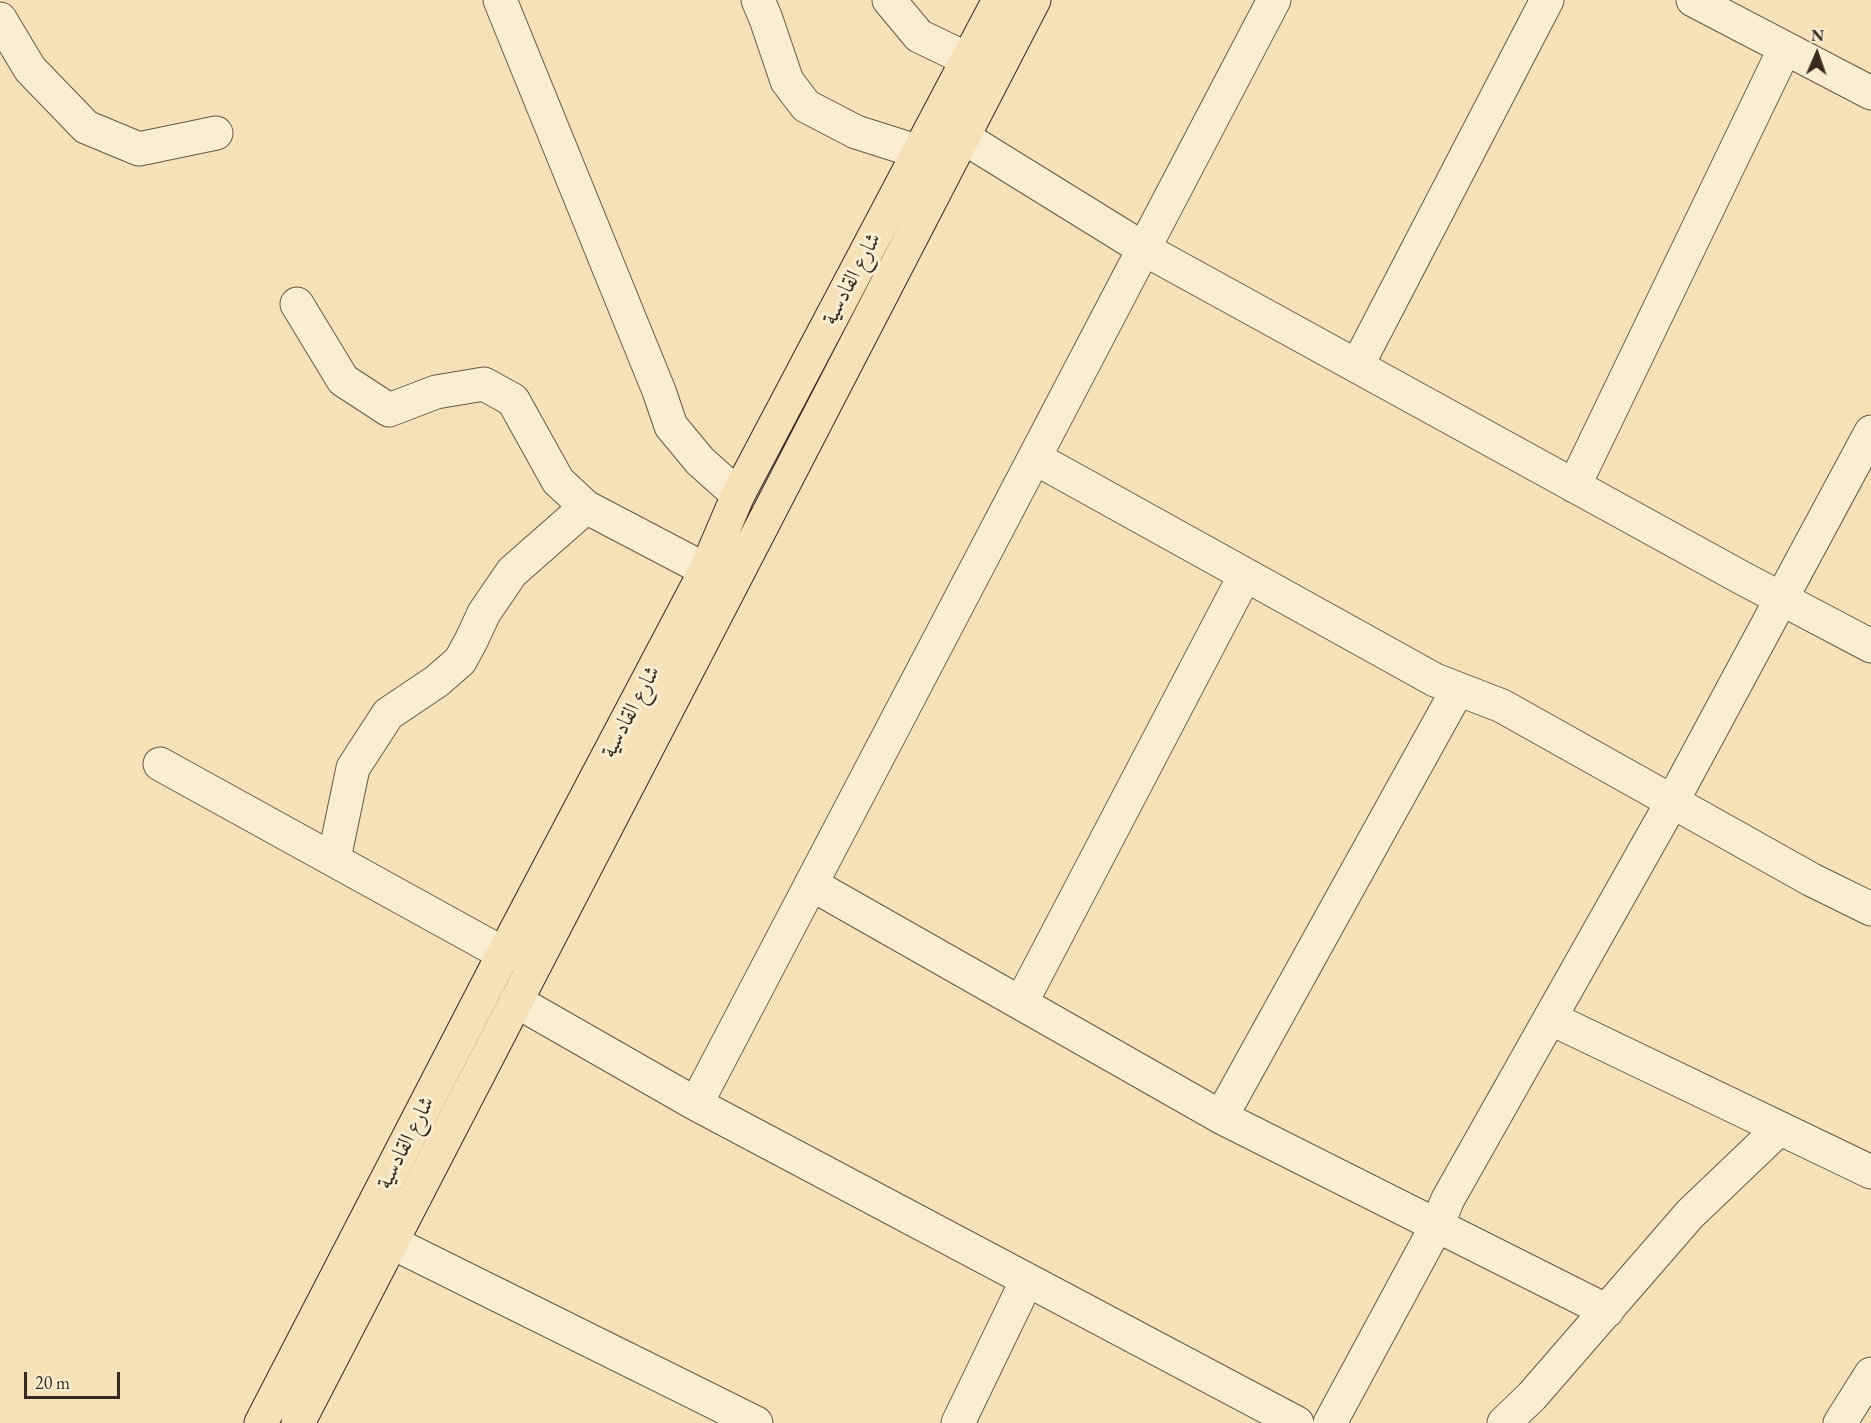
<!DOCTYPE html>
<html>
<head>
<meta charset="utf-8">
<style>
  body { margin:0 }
  #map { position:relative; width:1871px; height:1423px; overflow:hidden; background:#f5e1b8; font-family:"EB Garamond",serif }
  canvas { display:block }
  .north { position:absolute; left:1787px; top:24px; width:60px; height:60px; -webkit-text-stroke:4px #f8ecd1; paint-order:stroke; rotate:2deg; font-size:16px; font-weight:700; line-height:24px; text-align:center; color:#352a20 }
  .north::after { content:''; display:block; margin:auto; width:21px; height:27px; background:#352a20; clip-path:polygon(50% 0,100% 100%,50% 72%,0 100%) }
  .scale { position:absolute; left:24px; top:1372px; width:96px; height:27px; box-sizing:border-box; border:3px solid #352a20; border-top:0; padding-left:8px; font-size:18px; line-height:21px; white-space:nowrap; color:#352a20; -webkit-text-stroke:4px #f8ecd1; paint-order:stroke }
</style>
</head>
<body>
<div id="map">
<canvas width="1871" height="1423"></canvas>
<div class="north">N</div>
<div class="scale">20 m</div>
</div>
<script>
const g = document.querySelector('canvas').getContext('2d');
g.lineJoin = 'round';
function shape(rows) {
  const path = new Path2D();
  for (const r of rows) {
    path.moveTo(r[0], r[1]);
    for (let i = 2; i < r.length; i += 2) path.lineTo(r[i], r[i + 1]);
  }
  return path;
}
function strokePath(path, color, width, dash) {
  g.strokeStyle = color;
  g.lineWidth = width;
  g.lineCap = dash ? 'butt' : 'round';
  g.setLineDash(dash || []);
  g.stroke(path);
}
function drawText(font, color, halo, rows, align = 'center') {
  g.font = font + ' "EB Garamond",Amiri,serif';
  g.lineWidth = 6;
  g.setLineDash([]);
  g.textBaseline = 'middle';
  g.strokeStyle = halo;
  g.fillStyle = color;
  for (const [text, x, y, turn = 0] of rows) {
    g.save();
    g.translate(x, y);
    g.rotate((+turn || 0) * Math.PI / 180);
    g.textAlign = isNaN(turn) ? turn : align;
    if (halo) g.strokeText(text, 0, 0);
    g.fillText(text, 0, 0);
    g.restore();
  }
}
const minor = shape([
  [500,0,659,391,671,426,700,461,738,495],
  [758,0,766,19,787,81,806,106,856,132,919,152],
  [889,0,919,36,967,59],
  [1693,0,1871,93],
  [0,19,30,69,86,127,139,149,216,133],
  [963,137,1144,249,1744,579,1871,646],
  [297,304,343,380,389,410,436,392,484,384,513,400,558,481,586,507,706,570],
  [1357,366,1547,0],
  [1035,458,1435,680,1502,706,1812,880,1871,909],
  [1574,486,1785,48],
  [160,764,504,954],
  [334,859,353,768,388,714,437,681,460,661,471,641,484,613,512,572,586,507],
  [811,884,1221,1117,1607,1311],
  [516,1001,696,1104,1297,1423],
  [1021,1003,1245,575],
  [1550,1018,1871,1172],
  [696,1104,1274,0],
  [1221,1117,1458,689],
  [391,1242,756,1423],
  [958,1423,1027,1280],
  [1330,1423,1437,1225,1448,1199,1672,802,1871,432],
  [1504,1423,1532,1396,1690,1214,1780,1128],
  [1840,1423,1871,1374]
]);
const highway = shape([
  [261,1423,494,972,706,570,738,495,999,0],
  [298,1423,1034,0]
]);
const streetNames = [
  ["شارع القادسية",852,279,-62],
  ["شارع القادسية",631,712,-62],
  ["شارع القادسية",406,1143,-63]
];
strokePath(minor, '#655846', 35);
strokePath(highway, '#352a20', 35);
strokePath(minor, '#f8ecd1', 33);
strokePath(highway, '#f5e1b8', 33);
drawText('22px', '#352a20', '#f8ecd1', streetNames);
</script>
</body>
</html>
